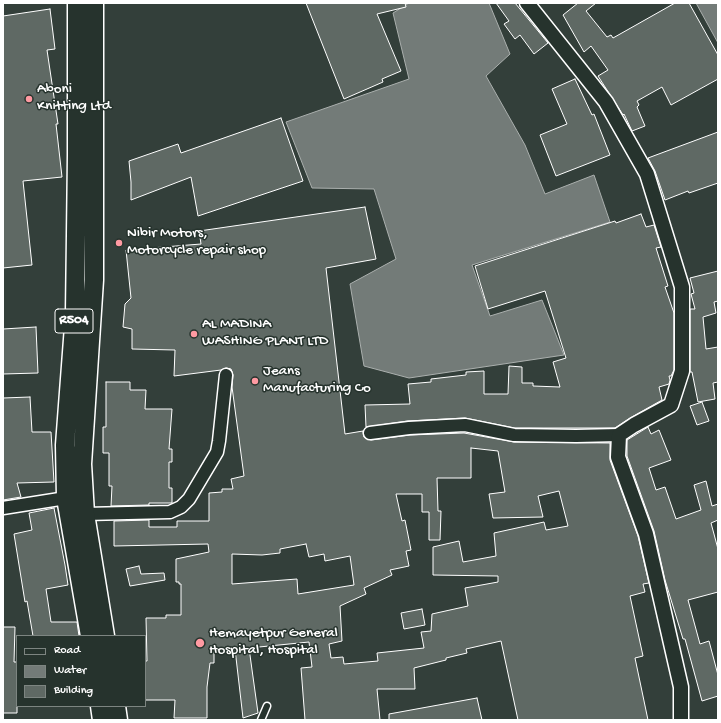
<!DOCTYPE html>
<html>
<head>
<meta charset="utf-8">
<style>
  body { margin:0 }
  #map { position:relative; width:721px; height:723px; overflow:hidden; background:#333f3a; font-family:"Gochi Hand",sans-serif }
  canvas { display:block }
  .frame { position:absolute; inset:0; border:4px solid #fff; pointer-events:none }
  .legend { position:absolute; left:16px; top:635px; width:130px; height:72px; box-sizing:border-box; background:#26332d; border:1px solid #7d8581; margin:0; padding:5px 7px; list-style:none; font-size:12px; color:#fff }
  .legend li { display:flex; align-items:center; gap:8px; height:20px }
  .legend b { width:20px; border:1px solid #7d8581 }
</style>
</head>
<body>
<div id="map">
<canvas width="721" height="723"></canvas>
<div class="frame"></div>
<ul class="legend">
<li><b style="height:5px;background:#26332d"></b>Road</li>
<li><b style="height:11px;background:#737b78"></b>Water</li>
<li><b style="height:11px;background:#5f6964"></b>Building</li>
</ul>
</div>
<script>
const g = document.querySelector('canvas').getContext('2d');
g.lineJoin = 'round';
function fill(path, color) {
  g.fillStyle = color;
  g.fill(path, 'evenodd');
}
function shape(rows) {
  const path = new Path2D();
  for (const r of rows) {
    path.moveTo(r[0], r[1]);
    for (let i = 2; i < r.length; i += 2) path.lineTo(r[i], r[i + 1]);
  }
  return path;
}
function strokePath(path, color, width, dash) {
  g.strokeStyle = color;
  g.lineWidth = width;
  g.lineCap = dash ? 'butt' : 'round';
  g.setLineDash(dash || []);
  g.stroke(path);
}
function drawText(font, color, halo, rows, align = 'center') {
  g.font = font + ' "Gochi Hand",sans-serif';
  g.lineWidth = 3;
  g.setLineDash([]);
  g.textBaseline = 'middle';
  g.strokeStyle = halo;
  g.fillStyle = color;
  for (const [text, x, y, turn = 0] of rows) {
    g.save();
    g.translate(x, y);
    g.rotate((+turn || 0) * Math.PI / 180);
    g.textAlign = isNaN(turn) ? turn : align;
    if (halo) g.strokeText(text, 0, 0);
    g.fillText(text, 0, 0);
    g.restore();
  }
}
const water = shape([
  [409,3,489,3,510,54,486,76,525,145,545,194,594,175,610,222,472,265,490,316,542,300,564,355,409,378,364,366,350,284,396,259,374,189,312,188,286,122,409,79,393,13,409,3],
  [696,3,718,3,718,43,696,3]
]);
const building = shape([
  [306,3,405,3,406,7,377,14,401,71,382,79,383,82,344,99,306,3],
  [496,3,515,3,548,43,534,54,520,35,515,39,504,24,509,21,496,3],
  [578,3,596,3,586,11,607,37,611,35,613,38,675,3,689,3,718,55,718,79,671,105,662,87,637,101,639,105,637,107,645,126,632,131,624,114,623,115,598,76,608,70,591,46,584,52,563,15,578,3],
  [50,9,55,49,47,50,58,124,56,124,62,177,23,181,32,265,3,268,3,16,50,9],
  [575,79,592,115,594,114,610,155,556,176,540,135,567,124,552,89,575,79],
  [281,118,303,181,198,216,191,177,131,200,131,182,129,161,178,144,181,153,281,118],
  [718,132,718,183,689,193,688,191,665,200,655,171,648,158,718,132],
  [365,207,376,259,326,268,345,434,363,431,364,437,371,440,410,435,464,433,514,442,610,443,610,460,638,536,649,583,643,584,645,592,630,596,643,656,635,658,648,720,518,720,501,641,466,649,467,653,446,658,446,660,414,668,415,689,377,689,380,720,305,720,301,668,312,667,309,642,249,648,258,713,243,718,235,649,214,650,214,663,210,663,207,687,207,718,174,718,175,700,145,700,145,661,147,661,146,618,166,618,166,615,181,615,181,584,179,584,179,582,176,582,176,559,209,552,208,544,114,546,114,521,149,520,149,527,177,527,177,521,209,521,209,493,222,492,222,489,233,489,231,479,244,476,232,387,233,375,231,369,226,368,221,370,174,376,175,350,132,349,132,329,123,327,125,304,131,298,126,250,201,244,199,231,365,207],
  [471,448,498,451,505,492,489,494,493,518,543,517,538,496,559,491,568,526,546,530,544,522,494,533,496,556,463,562,459,541,433,547,433,575,498,576,498,582,465,588,468,606,432,614,431,631,421,632,424,648,377,653,378,661,344,664,343,657,331,658,329,644,342,641,340,606,366,594,364,588,392,575,390,570,409,566,406,551,411,550,405,520,402,521,396,494,422,494,422,512,429,512,429,540,440,540,441,511,438,511,437,478,471,478,471,448],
  [306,544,309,557,324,554,325,561,350,556,354,585,298,594,297,579,232,584,232,554,262,555,280,553,280,549,306,544],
  [641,214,646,227,654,225,661,247,656,248,668,286,665,287,674,313,674,370,671,376,669,376,670,380,669,384,659,387,662,400,630,418,615,428,515,428,465,418,408,421,366,427,365,405,410,404,408,384,431,382,431,379,466,375,466,372,484,371,484,394,508,394,509,366,522,367,522,383,533,383,533,386,560,387,553,362,566,358,545,291,488,309,475,266,615,221,616,223,641,214],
  [718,271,718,301,714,302,716,313,703,317,706,349,718,347,718,382,713,383,715,399,698,402,692,372,690,372,690,309,695,309,691,294,694,293,690,278,718,271],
  [36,327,38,373,3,374,3,329,36,327],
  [106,382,130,382,130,390,146,390,145,409,172,409,169,449,172,449,172,462,169,462,169,488,172,488,172,503,149,503,149,505,111,506,112,486,109,486,109,453,103,453,103,427,106,427,106,382],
  [30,397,32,432,51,432,54,482,17,483,21,497,3,500,3,398,30,397],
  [702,402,709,421,697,425,690,406,702,402],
  [648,427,651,434,659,430,671,460,649,468,656,490,665,487,676,519,701,510,694,485,706,481,712,506,718,504,718,520,711,523,718,549,718,592,688,600,700,644,709,641,718,675,718,696,702,701,685,639,683,639,665,580,654,531,627,456,627,440,648,427],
  [54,508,65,565,68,585,46,589,51,622,77,622,79,636,33,636,27,601,25,602,14,534,32,530,29,513,54,508],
  [139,566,141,574,164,573,165,580,130,586,126,569,139,566],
  [422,609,425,625,404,629,401,613,422,609],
  [3,627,15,627,14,662,17,662,17,713,3,713,3,627],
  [477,698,482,720,389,720,389,714,477,698]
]);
const service = shape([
  [261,720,267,706]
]);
const minor = shape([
  [370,433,409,428,465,425,514,435,576,436,619,435],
  [3,508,66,498],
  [85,514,170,512,181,507,189,499,217,452,219,441,226,375]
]);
const tertiary = shape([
  [527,3,606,102,647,174,682,287,682,371,671,405,634,425,619,435,618,457,646,534,681,687,681,720]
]);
const primary = shape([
  [77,3,77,155,75,313,65,445,66,498,90,636],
  [94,3,94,280,82,464,85,514,105,636],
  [100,706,102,720],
  [116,706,118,720]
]);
const markers = [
  [29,99,4,"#ff9aa2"],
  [119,243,4,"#ff9aa2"],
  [194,334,4,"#ff9aa2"],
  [255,381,4,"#ff9aa2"],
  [200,643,5,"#ff9aa2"]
];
const shields = [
  [74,321,38]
];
const shieldNames = [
  ["R504",74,321]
];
const poiNames = [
  ["Aboni",37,90],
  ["Knitting Ltd",37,107],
  ["Nibir Motors,",127,234],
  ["Motorcycle repair shop",127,251],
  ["AL MADINA",202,325],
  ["WASHING PLANT LTD",202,342],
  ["Jeans",263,372],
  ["Manufacturing Co",263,389],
  ["Hemayetpur General",209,634],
  ["Hospital, Hospital",209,651]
];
fill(water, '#737b78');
strokePath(water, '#abb0ae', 1);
fill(building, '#5f6964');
strokePath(building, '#fff', 1);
strokePath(service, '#fff', 9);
strokePath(minor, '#fff', 15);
strokePath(tertiary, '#fff', 17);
strokePath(primary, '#fff', 21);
strokePath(service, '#26332d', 6);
strokePath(minor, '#26332d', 12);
strokePath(tertiary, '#26332d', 14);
strokePath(primary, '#26332d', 18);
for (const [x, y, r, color] of markers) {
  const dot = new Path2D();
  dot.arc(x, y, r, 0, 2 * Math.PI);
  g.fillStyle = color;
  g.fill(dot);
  strokePath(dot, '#26332d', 1.5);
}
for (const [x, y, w] of shields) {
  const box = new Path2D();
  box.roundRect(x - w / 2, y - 12, w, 24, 3);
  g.fillStyle = '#26332d';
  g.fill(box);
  strokePath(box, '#fff', 1);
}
drawText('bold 14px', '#fff', null, shieldNames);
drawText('15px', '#fff', '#26332d', poiNames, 'left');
</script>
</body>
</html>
